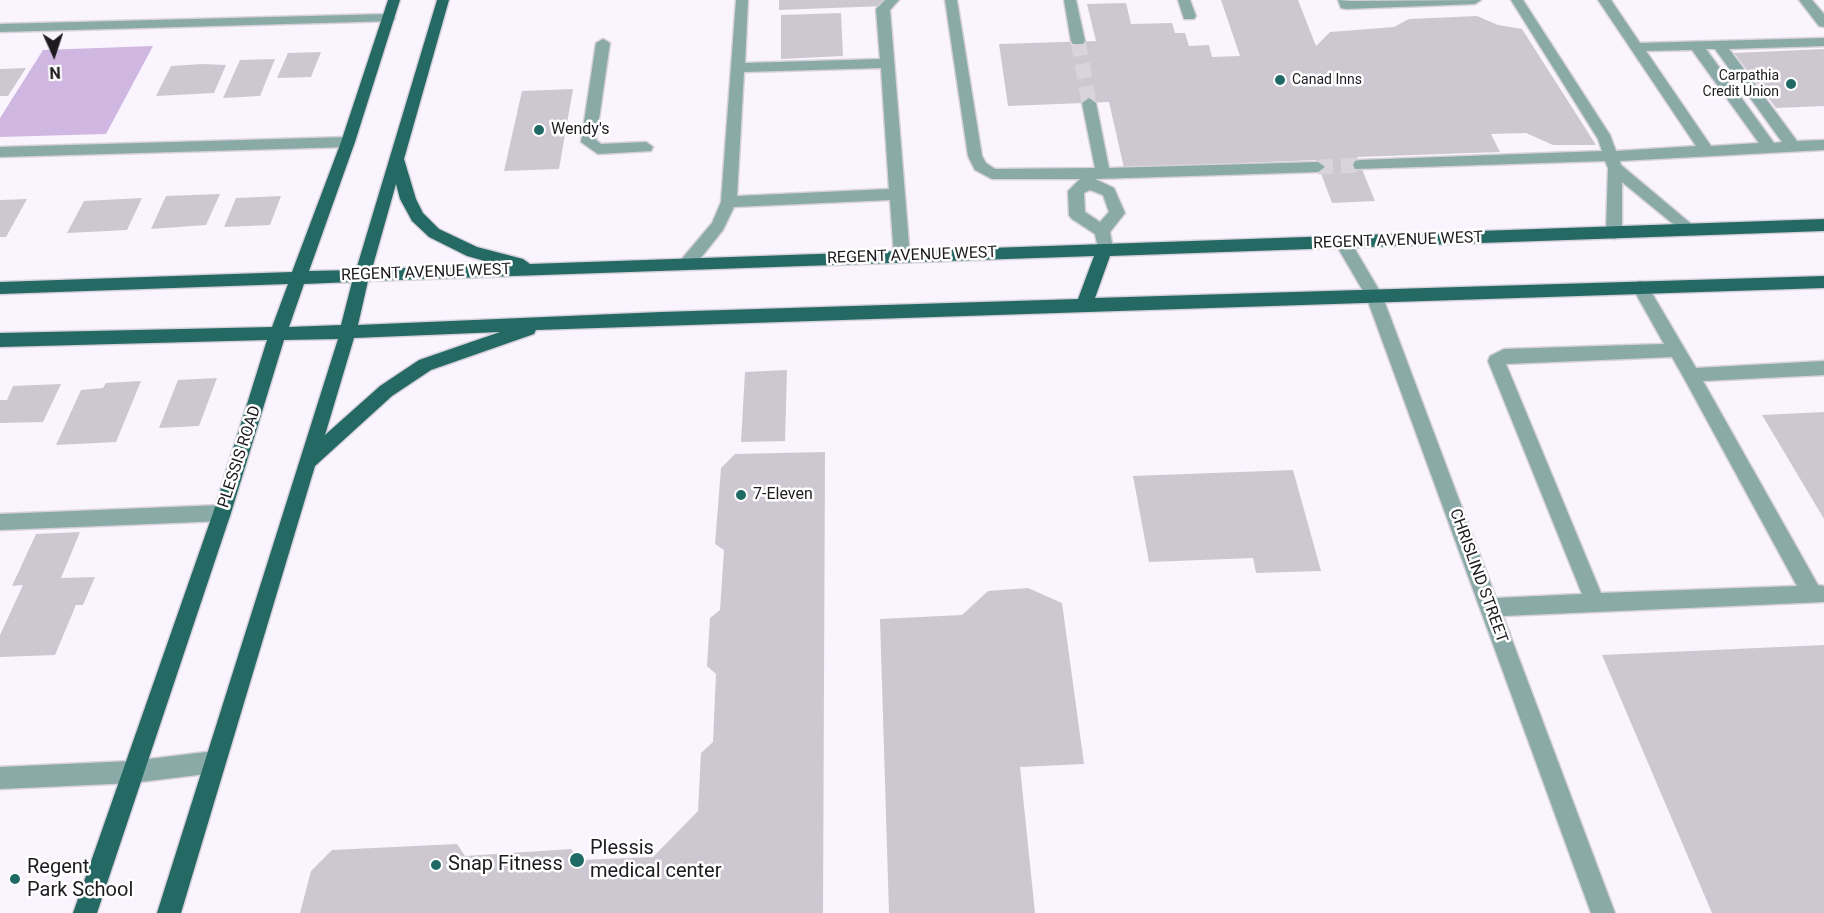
<!DOCTYPE html>
<html>
<head>
<meta charset="utf-8">
<style>
  body { margin:0 }
  #map { position:relative; width:1824px; height:913px; overflow:hidden; background:#faf4ff; font-family:Roboto,sans-serif }
  canvas { display:block }
  .north { position:absolute; left:24px; top:24px; width:60px; height:60px; -webkit-text-stroke:4px #fff; paint-order:stroke; rotate:177deg; font-size:16px; font-weight:700; line-height:24px; text-align:center; color:#1d1b1f }
  .north::after { content:''; display:block; margin:auto; width:21px; height:27px; background:#1d1b1f; clip-path:polygon(50% 0,100% 100%,50% 72%,0 100%) }
</style>
</head>
<body>
<div id="map">
<canvas width="1824" height="913"></canvas>
<div class="north">N</div>
</div>
<script>
const g = document.querySelector('canvas').getContext('2d');
g.lineJoin = 'round';
function fill(path, color) {
  g.fillStyle = color;
  g.fill(path, 'evenodd');
}
function shape(rows) {
  const path = new Path2D();
  for (const r of rows) {
    path.moveTo(r[0], r[1]);
    for (let i = 2; i < r.length; i += 2) path.lineTo(r[i], r[i + 1]);
  }
  return path;
}
function strokePath(path, color, width, dash) {
  g.strokeStyle = color;
  g.lineWidth = width;
  g.lineCap = dash ? 'butt' : 'round';
  g.setLineDash(dash || []);
  g.stroke(path);
}
function drawText(font, color, halo, rows, align = 'center') {
  g.font = font + ' Roboto,sans-serif';
  g.lineWidth = 5;
  g.setLineDash([]);
  g.textBaseline = 'middle';
  g.strokeStyle = halo;
  g.fillStyle = color;
  for (const [text, x, y, turn = 0] of rows) {
    g.save();
    g.translate(x, y);
    g.rotate((+turn || 0) * Math.PI / 180);
    g.textAlign = isNaN(turn) ? turn : align;
    if (halo) g.strokeText(text, 0, 0);
    g.fillText(text, 0, 0);
    g.restore();
  }
}
const green = shape([
  [153,46,106,134,0,137,0,118,43,50]
]);
const building = shape([
  [779,0,884,0,884,6,779,10],
  [1221,0,1298,0,1316,46,1330,32,1394,27,1409,19,1477,16,1498,25,1522,29,1596,145,1553,145,1526,133,1491,134,1500,152,1357,157,1375,201,1332,203,1316,160,1124,168,1109,102,1008,106,999,44,1096,41,1087,4,1126,3,1131,24,1172,23,1175,33,1185,33,1189,46,1209,45,1212,57,1240,56],
  [841,13,843,56,781,59,781,15],
  [1824,49,1824,106,1776,108,1734,53],
  [321,52,311,77,277,78,288,53],
  [275,59,260,96,223,98,240,60],
  [202,64,226,65,214,93,156,96,171,66],
  [26,68,8,96,0,96,0,69],
  [573,89,559,169,504,171,522,91],
  [220,194,206,225,151,229,166,196],
  [281,196,270,225,224,227,236,198],
  [142,198,127,230,67,233,84,201],
  [27,199,6,237,0,237,0,200],
  [787,370,785,441,741,442,745,372],
  [217,378,199,426,159,428,178,380],
  [141,381,116,442,56,445,81,390,103,388,106,383],
  [61,384,43,422,0,423,0,400,7,400,13,386],
  [1824,412,1824,519,1762,415],
  [825,452,823,913,300,913,311,871,332,850,457,844,465,856,571,849,581,860,653,857,698,811,701,753,713,742,716,674,707,666,710,618,720,610,724,550,715,544,721,468,735,454],
  [1293,470,1321,571,1256,573,1253,558,1149,562,1133,476],
  [80,532,61,578,95,577,83,605,76,605,55,655,0,657,0,635,23,585,12,586,36,534],
  [1028,588,1062,603,1084,764,1020,767,1035,913,889,913,880,619,962,615,988,591],
  [1824,645,1824,913,1712,913,1602,655]
]);
const minorTunnel = shape([
  [1078,41,1089,103],
  [1318,167,1360,165]
]);
const minor = shape([
  [736,0,748,0,745,63,880,59,876,9,885,0,899,0,890,10,910,257,908,261,896,261,894,257,890,200,734,207,723,230,692,269,680,269,678,265,680,261,712,223,721,202,736,0],
  [881,68,889,189,737,196,744,72,881,68],
  [945,0,957,0,982,156,986,163,995,169,1095,168,1082,103,1089,98,1096,103,1109,168,1318,162,1325,167,1318,172,1095,179,1114,188,1125,213,1110,232,1113,249,1111,253,1099,253,1095,234,1072,219,1069,215,1068,191,1080,179,992,179,975,170,968,156,945,0],
  [1090,190,1103,195,1109,212,1100,222,1085,212,1084,193,1090,190],
  [1064,0,1076,0,1085,41,1083,44,1073,44,1071,41,1064,0],
  [1178,0,1190,0,1196,16,1194,19,1184,19,1178,0],
  [1338,0,1351,1,1481,0,1475,4,1346,9,1341,8,1338,0],
  [1511,0,1523,0,1610,135,1616,151,1696,146,1598,0,1611,0,1640,43,1824,38,1824,46,1729,49,1797,141,1824,140,1824,150,1620,161,1621,165,1696,228,1693,232,1688,234,1683,232,1622,182,1622,233,1619,237,1614,239,1609,237,1606,233,1608,168,1605,161,1355,169,1353,165,1355,161,1360,160,1602,151,1598,139,1511,0],
  [1706,49,1715,49,1782,142,1774,143,1706,49],
  [1692,50,1759,143,1711,146,1646,51,1692,50],
  [1799,0,1812,0,1824,14,1824,27,1819,26,1799,0],
  [388,14,393,15,395,18,393,21,0,32,0,24,388,14],
  [603,39,610,43,596,140,601,144,646,142,653,147,651,151,598,154,581,142,596,43,603,39],
  [348,137,355,142,348,147,0,157,0,147,348,137],
  [1343,237,1349,239,1382,295,1496,598,1582,594,1488,361,1490,356,1504,349,1664,344,1632,287,1634,283,1640,281,1646,283,1696,368,1824,361,1824,375,1703,381,1818,585,1824,586,1824,602,1503,616,1615,913,1591,913,1366,296,1335,243,1337,239,1343,237],
  [1672,357,1685,380,1797,586,1601,593,1506,364,1672,357],
  [222,505,229,507,231,513,229,519,222,521,0,530,0,514,222,505],
  [214,751,222,754,225,762,222,770,214,773,132,783,0,789,0,767,132,761,214,751]
]);
const major = shape([
  [388,0,400,0,355,142,309,271,356,270,437,0,449,0,404,159,416,199,423,213,439,229,477,247,523,259,530,264,1824,219,1824,231,1110,256,1095,298,1824,276,1824,288,536,330,534,334,431,370,392,396,315,466,181,913,157,913,338,339,284,340,231,513,97,913,73,913,213,513,267,340,0,347,0,333,272,327,288,284,0,294,0,282,292,272,341,142,388,0],
  [396,184,400,199,412,221,429,237,467,256,499,265,372,269,396,184],
  [1094,256,1078,299,661,312,358,325,368,281,1094,256],
  [352,282,341,325,289,327,304,284,352,282],
  [500,332,419,360,380,386,325,435,354,338,500,332]
]);
const markers = [
  [1280,80,6,"#206a65"],
  [1791,84,6,"#206a65"],
  [539,130,6,"#206a65"],
  [741,495,6,"#206a65"],
  [577,860,8,"#206a65"],
  [436,865,6,"#206a65"],
  [15,879,6,"#206a65"]
];
const farPoinames = [
  ["Carpathia",1779,76],
  ["Credit Union",1779,92],
  ["Canad Inns",1292,80,"left"]
];
const poiNames = [
  ["Wendy's",551,130],
  ["7-Eleven",753,495]
];
const streetNames = [
  ["REGENT AVENUE WEST",1398,241,-2],
  ["REGENT AVENUE WEST",912,256,-2],
  ["REGENT AVENUE WEST",426,273,-2],
  ["PLESSIS ROAD",240,457,-72],
  ["CHRISLIND STREET",1478,576,70]
];
const nearPoinames = [
  ["Plessis",590,849],
  ["medical center",590,872],
  ["Snap Fitness",448,865],
  ["Regent",27,868],
  ["Park School",27,891]
];
fill(green, '#cfb7e2');
fill(building, '#cdc7d1');
strokePath(minorTunnel, '#d9d3dd', 15, [15, 8]);
strokePath(minor, '#d7d1db', 3);
strokePath(major, '#d7d1db', 3);
fill(minor, '#89aaa6');
fill(major, '#246964');
for (const [x, y, r, color] of markers) {
  const dot = new Path2D();
  dot.arc(x, y, r, 0, 2 * Math.PI);
  g.fillStyle = color;
  g.fill(dot);
  strokePath(dot, '#fff', 2);
}
drawText('14px', '#1d1b1f', '#fff', farPoinames, 'right');
drawText('16px', '#1d1b1f', '#fff', poiNames, 'left');
drawText('16px', '#1d1b1f', '#fff', streetNames);
drawText('20px', '#1d1b1f', '#fff', nearPoinames, 'left');
</script>
</body>
</html>
